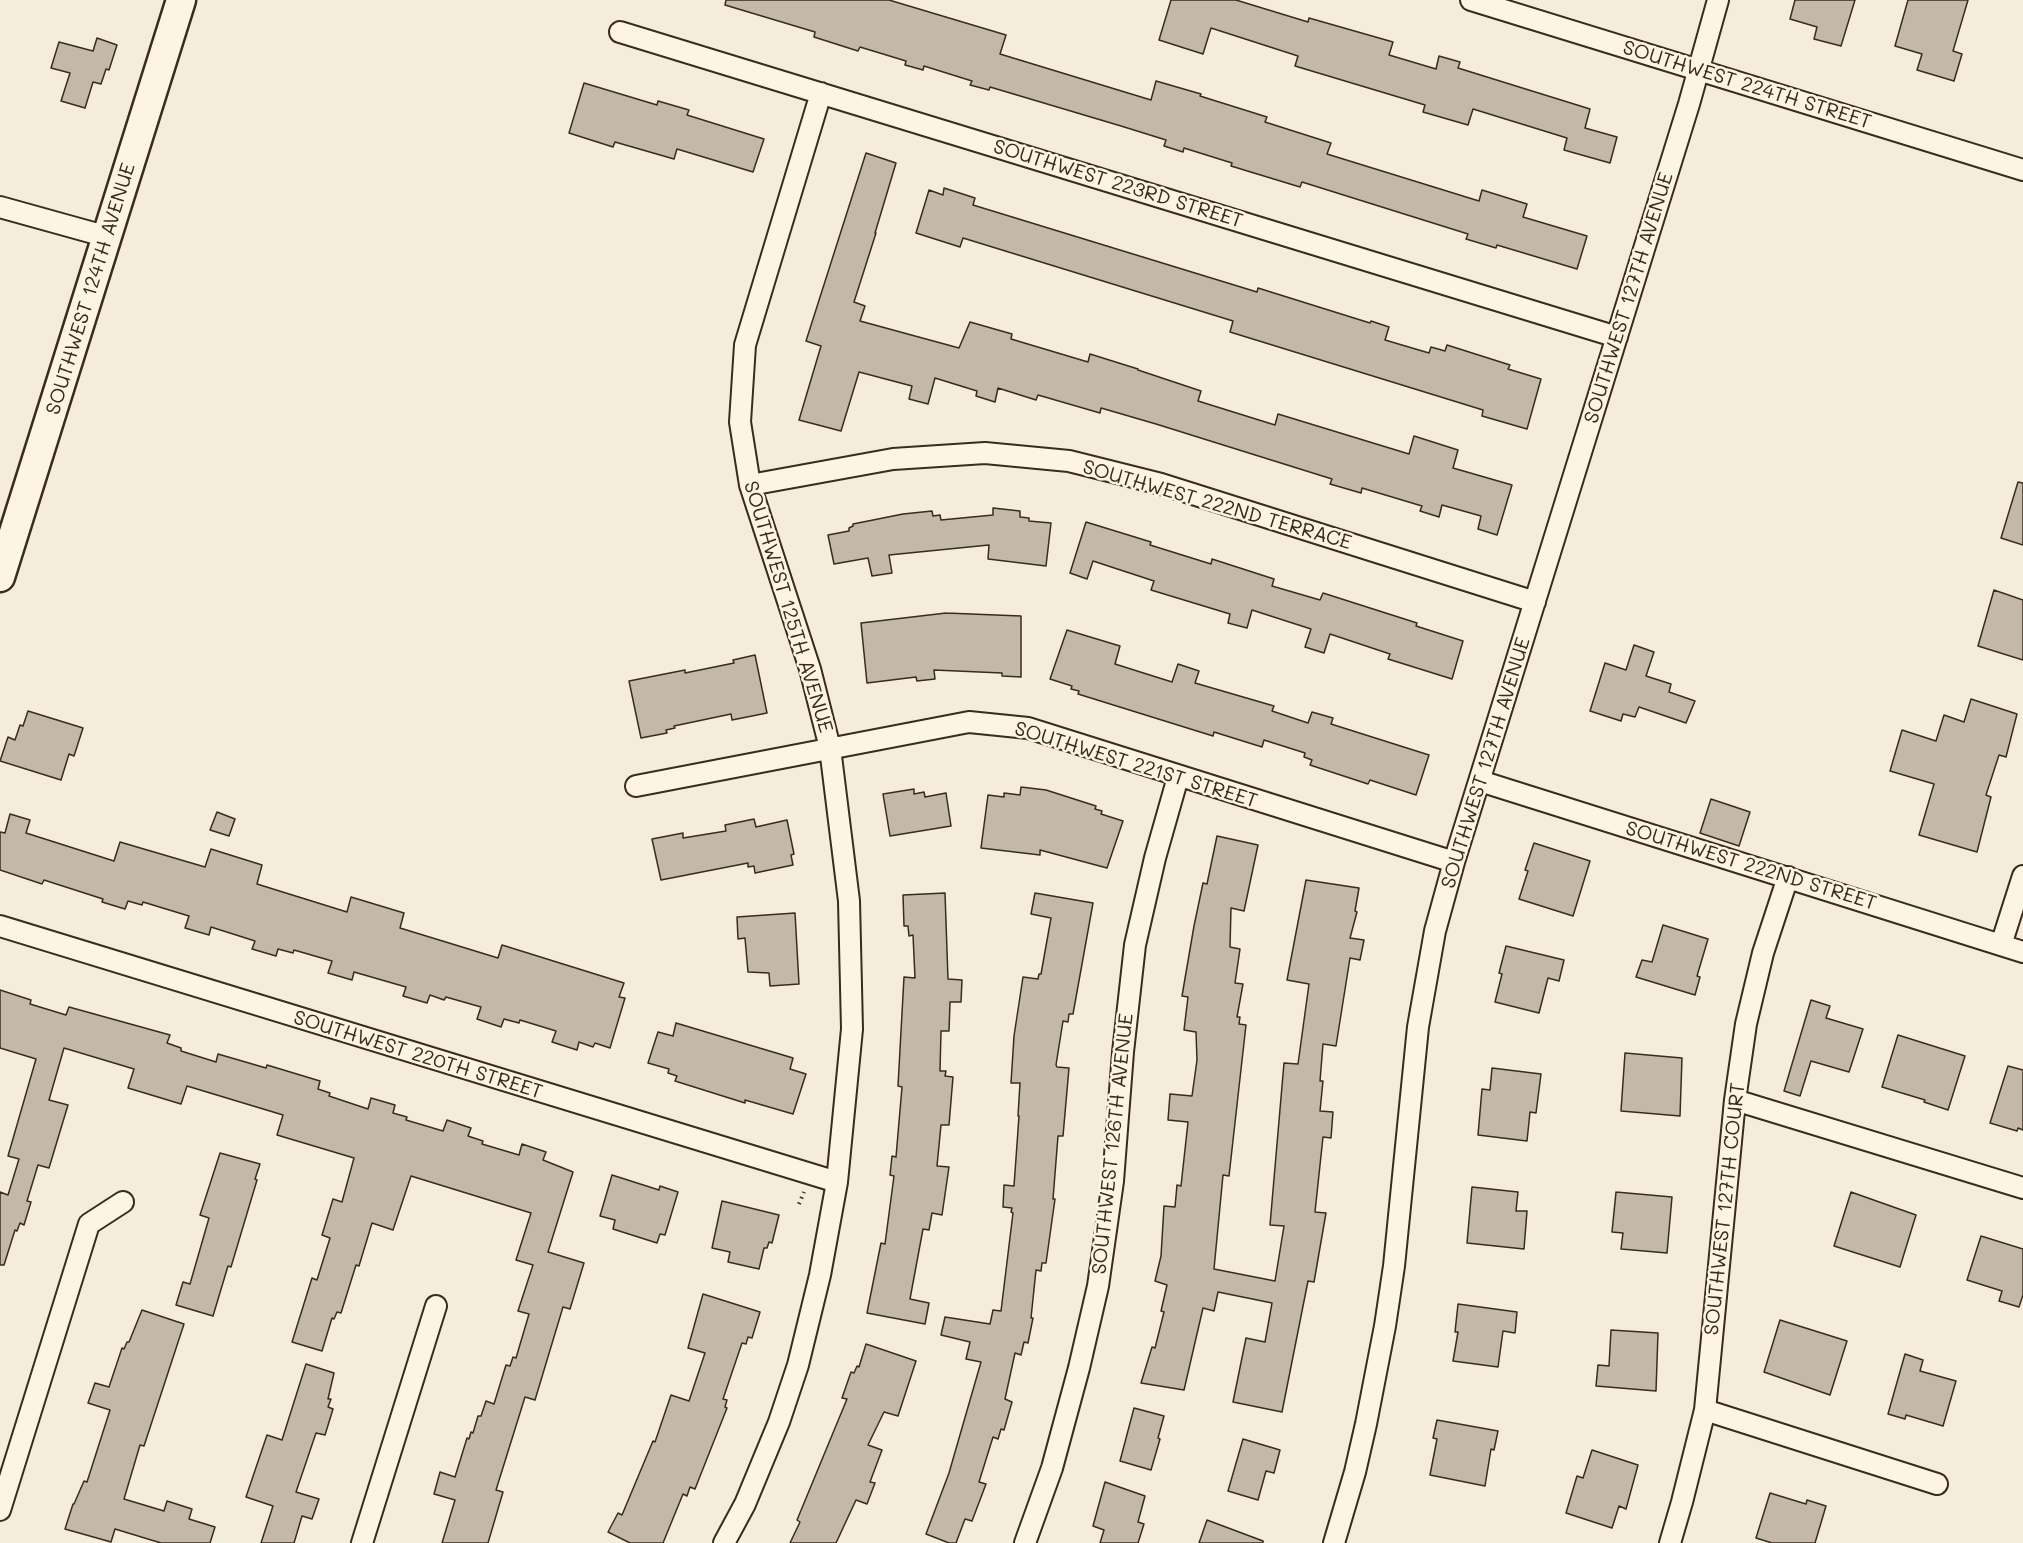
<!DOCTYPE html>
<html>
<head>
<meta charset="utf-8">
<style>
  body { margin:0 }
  canvas { display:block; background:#f4eddd }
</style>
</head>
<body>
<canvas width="2023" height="1543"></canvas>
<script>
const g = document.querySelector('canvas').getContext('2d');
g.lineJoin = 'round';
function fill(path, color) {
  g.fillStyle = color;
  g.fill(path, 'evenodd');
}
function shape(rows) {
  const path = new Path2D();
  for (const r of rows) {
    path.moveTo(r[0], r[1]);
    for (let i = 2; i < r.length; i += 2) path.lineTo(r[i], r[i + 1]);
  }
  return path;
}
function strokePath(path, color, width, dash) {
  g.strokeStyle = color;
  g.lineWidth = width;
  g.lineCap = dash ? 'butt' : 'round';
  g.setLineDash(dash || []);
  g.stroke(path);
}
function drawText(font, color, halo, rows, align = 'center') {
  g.font = font + ' Mali,sans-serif';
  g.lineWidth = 5;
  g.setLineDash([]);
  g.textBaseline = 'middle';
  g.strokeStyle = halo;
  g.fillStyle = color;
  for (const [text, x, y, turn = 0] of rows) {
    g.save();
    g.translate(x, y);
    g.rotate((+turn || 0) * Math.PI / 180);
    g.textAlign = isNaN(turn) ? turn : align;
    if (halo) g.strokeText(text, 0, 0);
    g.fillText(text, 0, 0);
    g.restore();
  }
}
const building = shape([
  [726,0,889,0,1006,35,1000,54,1151,100,1156,81,1201,94,1200,96,1267,117,1265,122,1331,143,1327,154,1479,201,1482,190,1527,204,1523,217,1587,236,1577,269,1497,245,1496,248,1466,239,1468,234,1302,182,1300,187,1231,166,1232,163,1184,148,1183,152,1164,146,1166,140,1121,126,990,87,989,90,970,85,972,81,924,66,923,70,905,65,906,61,860,47,858,51,814,37,815,32,725,5,726,0],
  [1171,0,1236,0,1308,22,1309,18,1393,42,1389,55,1436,69,1439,56,1460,62,1458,68,1590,109,1585,128,1617,137,1610,163,1564,150,1567,138,1473,109,1468,125,1423,112,1425,105,1295,66,1298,56,1211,28,1203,54,1159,40,1171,0],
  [1795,0,1855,0,1841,46,1814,39,1817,27,1790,19,1795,0],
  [1908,0,1968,0,1953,51,1962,54,1954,81,1917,70,1922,54,1895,46,1908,0],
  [97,38,117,45,109,70,106,69,101,84,93,82,85,108,61,101,70,73,51,68,59,42,93,51,97,38],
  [584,83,657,105,658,101,689,110,687,115,764,139,753,172,677,149,674,159,615,142,613,147,569,133,584,83],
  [866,153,896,163,875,233,876,233,854,302,865,306,860,321,959,348,970,322,1012,334,1011,339,1088,362,1090,354,1138,369,1138,370,1201,391,1198,401,1275,425,1278,414,1409,454,1414,436,1458,450,1453,468,1512,485,1497,535,1478,529,1481,516,1442,505,1439,517,1420,511,1422,506,1362,488,1361,493,1330,484,1332,479,1156,424,1101,408,1100,413,1038,395,1036,400,998,388,995,402,976,396,977,391,935,378,928,404,909,399,912,386,859,372,841,431,799,420,821,346,806,341,866,153],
  [944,188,975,198,973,205,1257,292,1258,288,1370,323,1371,321,1389,327,1385,340,1429,353,1431,347,1445,351,1447,345,1510,365,1508,369,1541,379,1527,429,1482,416,1483,410,1230,332,1233,321,963,238,960,247,916,233,929,190,943,195,944,188],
  [2018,482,2023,483,2023,545,2001,538,2018,482],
  [993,508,1020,511,1020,517,1029,518,1029,521,1051,523,1046,566,988,559,989,545,889,555,892,573,872,576,868,558,834,564,828,535,849,531,849,528,853,526,853,524,903,514,932,511,933,516,940,515,941,520,993,515,993,508],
  [1086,522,1151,542,1150,545,1211,564,1212,559,1274,579,1272,586,1320,600,1323,593,1417,623,1416,626,1463,641,1452,679,1388,659,1390,654,1330,634,1324,653,1305,647,1311,629,1252,610,1247,628,1228,623,1230,614,1151,590,1154,581,1093,561,1087,579,1070,573,1086,522],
  [1994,590,2023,600,2023,660,1978,646,1994,590],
  [946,613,1021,616,1021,677,1002,676,1002,673,934,670,935,679,917,681,916,677,867,683,861,623,946,613],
  [1067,630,1120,646,1115,664,1172,682,1178,664,1199,671,1195,683,1274,706,1272,711,1308,723,1312,712,1333,718,1331,724,1429,755,1416,795,1370,780,1368,784,1310,765,1312,760,1304,757,1305,753,1264,740,1262,747,1214,732,1213,736,1078,694,1079,691,1071,689,1072,686,1050,679,1067,630],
  [1634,645,1654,652,1646,676,1671,684,1669,692,1695,701,1686,723,1639,707,1635,717,1623,714,1621,721,1590,711,1605,663,1626,670,1634,645],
  [755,655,767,713,732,720,731,714,674,726,675,728,666,730,667,733,641,738,629,681,685,670,685,673,734,663,733,660,755,655],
  [1971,699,2017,714,2006,757,1999,755,1986,795,1991,797,1977,852,1919,835,1934,784,1890,771,1902,730,1936,741,1944,715,1964,722,1971,699],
  [28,711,83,728,74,756,69,754,61,780,0,761,8,737,15,740,20,725,23,726,28,711],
  [1021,787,1046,790,1096,806,1095,809,1102,811,1101,814,1123,821,1107,868,1040,850,1040,855,981,848,988,795,1004,797,1004,793,1020,795,1021,787],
  [914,789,914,794,924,792,925,797,946,793,951,826,890,836,883,794,914,789],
  [1711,799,1750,812,1739,846,1700,833,1711,799],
  [217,812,235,819,229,836,210,830,217,812],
  [10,814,30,820,26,833,114,861,120,842,205,867,211,849,262,865,257,884,347,912,351,897,404,913,400,928,498,958,502,945,624,983,619,997,625,998,610,1048,595,1043,593,1047,579,1042,577,1050,552,1042,556,1031,520,1020,519,1023,504,1019,501,1027,477,1019,481,1007,446,997,444,1000,430,995,427,1003,403,996,406,987,354,972,352,980,328,973,332,961,294,950,293,953,278,949,276,956,252,949,255,941,211,927,209,935,185,928,189,916,143,902,142,905,128,901,125,909,102,902,103,899,44,880,42,884,0,870,0,832,5,833,10,814],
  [754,819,756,827,787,820,794,854,791,855,793,865,755,873,754,866,748,867,748,863,661,880,652,839,683,833,683,838,726,831,725,825,754,819],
  [1217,836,1258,845,1244,911,1231,908,1230,947,1240,949,1235,983,1243,984,1237,1017,1240,1017,1239,1024,1246,1025,1229,1176,1223,1175,1214,1269,1275,1281,1284,1226,1270,1225,1284,1063,1298,1064,1309,984,1287,980,1306,880,1359,888,1355,911,1357,912,1350,938,1364,940,1360,960,1350,958,1336,1046,1323,1044,1320,1081,1323,1081,1320,1111,1333,1112,1331,1138,1323,1137,1315,1212,1326,1213,1314,1282,1308,1281,1282,1412,1233,1402,1246,1338,1265,1342,1272,1303,1218,1292,1214,1311,1203,1308,1184,1390,1141,1383,1152,1347,1155,1348,1164,1312,1161,1311,1167,1285,1155,1281,1161,1256,1164,1206,1175,1207,1177,1185,1181,1186,1188,1122,1168,1120,1170,1094,1192,1096,1197,1060,1196,1032,1184,1030,1188,997,1182,996,1194,926,1203,883,1207,884,1217,836],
  [1534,843,1590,861,1573,916,1519,899,1528,871,1525,870,1534,843],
  [945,893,948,979,962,980,961,1002,950,1002,949,1031,941,1031,940,1071,946,1071,945,1076,953,1077,949,1125,941,1125,937,1166,949,1167,942,1215,932,1213,929,1230,923,1229,910,1299,929,1303,925,1324,867,1313,881,1243,885,1244,894,1176,890,1175,892,1156,896,1157,902,1087,898,1086,904,977,915,978,913,935,909,936,908,926,904,926,903,895,945,893],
  [1035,893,1093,903,1073,1014,1069,1014,1068,1022,1063,1021,1056,1065,1057,1067,1069,1068,1063,1136,1058,1136,1053,1199,1055,1199,1046,1263,1042,1263,1041,1271,1036,1270,1031,1318,1033,1318,1028,1343,1024,1342,1021,1355,1015,1353,1005,1399,1012,1402,1004,1430,1001,1429,998,1439,993,1437,979,1482,986,1484,972,1521,965,1519,956,1543,949,1543,926,1534,949,1473,981,1362,966,1359,970,1342,941,1335,945,1317,990,1324,993,1310,1001,1311,1013,1213,1011,1212,1012,1208,1003,1207,1004,1185,1014,1186,1019,1116,1018,1116,1020,1083,1011,1083,1014,1036,1023,977,1038,979,1039,974,1041,974,1051,918,1031,914,1035,893],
  [795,913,799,984,770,986,769,973,748,972,745,938,738,939,737,917,795,913],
  [1663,925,1708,939,1697,976,1700,977,1695,995,1636,977,1642,960,1652,962,1663,925],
  [1506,946,1564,960,1559,981,1548,978,1539,1013,1495,1002,1502,974,1499,973,1506,946],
  [0,990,31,1000,30,1004,66,1015,69,1007,170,1035,167,1043,181,1048,181,1051,216,1062,218,1054,266,1068,267,1065,320,1081,318,1089,330,1093,329,1096,368,1109,371,1098,395,1105,393,1113,407,1117,406,1120,443,1131,447,1120,471,1128,468,1136,483,1141,482,1144,519,1155,522,1144,546,1152,543,1160,573,1172,548,1252,584,1263,570,1309,563,1307,535,1400,525,1397,496,1490,503,1492,488,1543,442,1543,455,1500,434,1494,440,1472,455,1477,467,1438,469,1439,471,1432,473,1433,478,1416,481,1416,486,1401,494,1404,506,1365,510,1366,513,1357,516,1358,529,1314,518,1311,533,1265,516,1260,531,1213,411,1176,393,1230,372,1223,359,1266,356,1265,341,1313,337,1312,334,1319,332,1318,322,1351,292,1342,312,1278,317,1280,330,1238,322,1235,333,1199,342,1202,354,1158,277,1135,283,1115,187,1086,181,1104,128,1088,134,1069,64,1048,49,1100,68,1105,49,1168,38,1165,27,1201,31,1202,24,1225,20,1223,17,1231,15,1230,4,1265,0,1265,0,1192,8,1195,19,1159,8,1156,36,1059,0,1048,0,990],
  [1811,1000,1830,1006,1826,1018,1863,1029,1849,1072,1811,1061,1800,1096,1784,1091,1811,1000],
  [676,1023,793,1058,790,1069,806,1074,793,1114,745,1100,745,1103,675,1081,677,1076,668,1073,669,1069,648,1063,658,1032,673,1036,676,1023],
  [1898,1035,1965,1056,1948,1110,1924,1102,1925,1100,1882,1087,1898,1035],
  [1625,1053,1682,1058,1680,1116,1621,1111,1625,1053],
  [2008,1066,2023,1070,2023,1130,2018,1128,2017,1131,1990,1123,2008,1066],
  [1492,1068,1541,1074,1536,1113,1530,1112,1527,1141,1478,1135,1482,1089,1490,1090,1492,1068],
  [220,1153,260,1164,255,1179,257,1180,231,1267,228,1266,213,1316,176,1305,183,1282,190,1284,209,1218,200,1215,220,1153],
  [612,1175,659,1190,660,1186,678,1192,665,1235,660,1234,657,1243,613,1229,615,1220,600,1216,612,1175],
  [1472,1187,1518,1192,1516,1211,1527,1211,1524,1249,1467,1243,1472,1187],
  [1616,1192,1672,1197,1667,1253,1621,1249,1623,1233,1612,1232,1616,1192],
  [1851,1192,1916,1215,1900,1267,1834,1246,1851,1192],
  [722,1201,779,1215,772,1243,769,1242,767,1248,764,1248,759,1269,728,1262,730,1252,712,1248,722,1201],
  [1981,1236,2023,1249,2023,1295,2019,1307,1999,1301,2002,1291,1967,1280,1981,1236],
  [703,1294,760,1312,752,1338,748,1337,746,1344,742,1343,723,1399,727,1400,725,1407,727,1408,695,1489,690,1487,687,1496,683,1494,663,1543,630,1543,608,1532,618,1513,622,1515,653,1441,655,1442,671,1395,689,1401,705,1353,688,1348,703,1294],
  [1458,1304,1517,1312,1515,1333,1503,1331,1498,1367,1453,1361,1458,1332,1455,1332,1458,1304],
  [142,1310,184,1324,144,1446,140,1445,124,1499,164,1511,167,1501,192,1509,189,1519,215,1527,210,1543,161,1543,115,1529,111,1542,65,1529,73,1504,74,1504,84,1481,87,1482,110,1410,88,1403,95,1383,109,1387,122,1348,124,1349,127,1342,129,1342,142,1310],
  [1780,1320,1847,1341,1830,1395,1764,1372,1780,1320],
  [1611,1330,1658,1333,1656,1391,1596,1386,1598,1365,1609,1366,1611,1330],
  [866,1344,916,1361,898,1416,884,1412,868,1445,882,1450,870,1482,875,1483,867,1504,856,1500,836,1543,790,1543,800,1522,797,1520,847,1399,842,1398,851,1372,854,1373,857,1366,859,1367,866,1344],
  [1905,1354,1923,1360,1920,1371,1956,1381,1943,1426,1906,1415,1905,1419,1888,1414,1905,1354],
  [306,1364,334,1373,328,1399,331,1399,328,1407,333,1409,325,1435,316,1433,296,1492,319,1499,312,1519,302,1516,294,1543,261,1543,273,1506,246,1497,267,1435,282,1440,306,1364],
  [1134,1408,1164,1416,1158,1438,1160,1439,1151,1470,1120,1461,1134,1408],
  [1437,1420,1498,1431,1494,1450,1491,1449,1485,1486,1430,1475,1437,1439,1433,1438,1437,1420],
  [1243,1439,1280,1450,1274,1473,1266,1471,1258,1500,1228,1491,1243,1439],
  [1592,1450,1638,1465,1626,1509,1619,1506,1612,1528,1566,1513,1577,1476,1583,1478,1592,1450],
  [1105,1482,1145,1496,1138,1522,1144,1524,1138,1543,1100,1543,1104,1530,1093,1526,1105,1482],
  [1770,1493,1806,1504,1807,1500,1826,1506,1815,1543,1772,1543,1756,1538,1770,1493],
  [1207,1520,1263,1541,1263,1543,1199,1543,1207,1520]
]);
const path = shape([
  [799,1204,804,1192]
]);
const street = shape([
  [1471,0,2023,170],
  [620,32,1617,337],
  [0,207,108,237],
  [750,485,893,459,985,453,1069,461,1161,484,1535,602],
  [1480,781,2023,952],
  [636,786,969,722,1028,728,1454,862],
  [0,926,837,1182],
  [2001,945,2023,876],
  [1735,1100,2023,1188],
  [1705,1410,1937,1484],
  [0,1510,89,1224,123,1202],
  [362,1543,436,1306],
  [724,1543,745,1504,779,1422,798,1365,820,1275,837,1182,852,1029,849,901,830,748,810,669,750,485,740,422,745,345,821,93],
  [1025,1543,1052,1468,1079,1368,1098,1286,1113,1181,1123,1052,1135,945,1155,858,1178,777],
  [1334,1543,1355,1472,1366,1424,1385,1326,1394,1266,1418,1027,1435,931,1454,862,1689,104,1718,0],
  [1670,1543,1682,1502,1705,1410,1735,1100,1746,1024,1763,953,1788,877]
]);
const secondary = shape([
  [0,577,181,0]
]);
const streetNames = [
  ["SOUTHWEST 224TH STREET",1747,85,17],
  ["SOUTHWEST 223RD STREET",1118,184,17],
  ["SOUTHWEST 124TH AVENUE",91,289,-73],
  ["SOUTHWEST 127TH AVENUE",1629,298,-73],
  ["SOUTHWEST 222ND TERRACE",1217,505,16],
  ["SOUTHWEST 125TH AVENUE",788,607,73],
  ["SOUTHWEST 127TH AVENUE",1486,763,-73],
  ["SOUTHWEST 221ST STREET",1136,765,17],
  ["SOUTHWEST 222ND STREET",1751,866,17],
  ["SOUTHWEST 220TH STREET",418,1055,17],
  ["SOUTHWEST 126TH AVENUE",1113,1144,-84],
  ["SOUTHWEST 127TH COURT",1725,1209,-84]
];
fill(building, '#c3b9aa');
strokePath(building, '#3b2a1e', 1.5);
strokePath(street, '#3b2a1e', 24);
strokePath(secondary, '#3b2a1e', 33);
strokePath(path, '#3b2a1e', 4, [1.5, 4.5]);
strokePath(street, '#fcf5e5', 20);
strokePath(secondary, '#fcf5e5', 28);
drawText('20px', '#3b2a1e', '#fcf5e5', streetNames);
</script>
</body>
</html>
